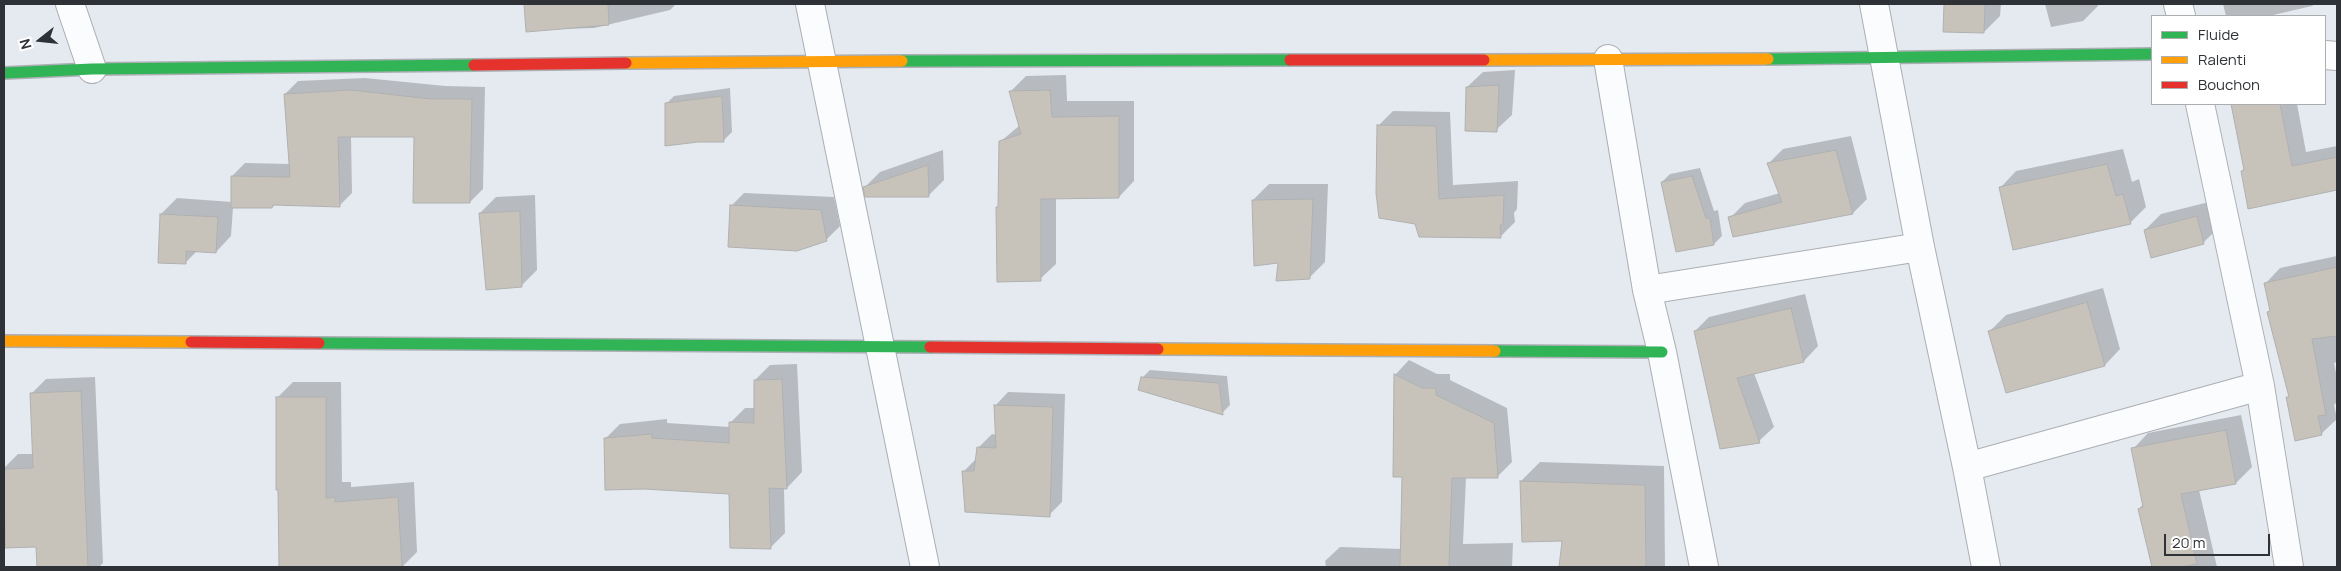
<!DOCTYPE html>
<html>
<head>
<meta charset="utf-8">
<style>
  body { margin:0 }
  #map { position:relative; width:2341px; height:571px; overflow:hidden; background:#e5eaf0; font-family:Manrope,sans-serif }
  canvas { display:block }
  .frame { position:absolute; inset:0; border:5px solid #2e3236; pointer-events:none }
  .legend { position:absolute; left:2151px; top:15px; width:175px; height:90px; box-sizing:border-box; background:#fff; border:1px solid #abadaf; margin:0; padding:6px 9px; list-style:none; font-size:15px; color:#2e3236 }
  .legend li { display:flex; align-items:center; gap:10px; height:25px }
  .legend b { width:25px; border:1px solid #abadaf }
  .north { position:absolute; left:15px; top:15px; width:50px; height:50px; -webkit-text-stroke:4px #fff; paint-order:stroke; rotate:254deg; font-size:14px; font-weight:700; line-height:20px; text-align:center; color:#2e3236 }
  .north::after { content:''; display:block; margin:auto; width:18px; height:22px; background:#2e3236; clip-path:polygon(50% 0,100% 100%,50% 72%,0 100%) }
  .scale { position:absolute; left:2164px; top:534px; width:106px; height:22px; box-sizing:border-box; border:2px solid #2e3236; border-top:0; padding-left:6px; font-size:15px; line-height:18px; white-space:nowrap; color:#2e3236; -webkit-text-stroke:4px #fff; paint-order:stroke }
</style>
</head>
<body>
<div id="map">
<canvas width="2341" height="571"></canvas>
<div class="frame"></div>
<ul class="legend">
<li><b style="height:6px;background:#30b455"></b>Fluide</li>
<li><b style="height:6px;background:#ff9f0a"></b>Ralenti</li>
<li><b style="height:6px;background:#e5322d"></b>Bouchon</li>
</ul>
<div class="north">N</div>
<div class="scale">20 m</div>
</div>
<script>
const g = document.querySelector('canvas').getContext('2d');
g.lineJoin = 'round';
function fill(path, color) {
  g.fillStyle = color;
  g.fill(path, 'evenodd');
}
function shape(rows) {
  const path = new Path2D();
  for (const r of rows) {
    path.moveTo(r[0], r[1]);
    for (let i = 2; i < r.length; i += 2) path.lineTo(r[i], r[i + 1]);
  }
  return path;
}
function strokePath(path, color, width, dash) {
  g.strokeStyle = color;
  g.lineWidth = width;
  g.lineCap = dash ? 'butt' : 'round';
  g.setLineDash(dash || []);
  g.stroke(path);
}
const shadow = shape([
  [525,4,676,4,670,10,594,28,527,30],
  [1945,4,2001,4,2000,16,1984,32,1944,30],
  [2045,4,2098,4,2098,6,2083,21,2051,27],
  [2223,4,2315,4,2312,6,2269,16,2226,16],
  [1515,70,1512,115,1496,130,1467,87,1483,72],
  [1066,75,1067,101,1134,101,1134,181,1119,197,1056,197,1056,264,1040,279,999,206,1000,142,1020,125,1010,92,1026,76],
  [365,78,445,86,485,87,483,189,470,202,415,136,351,136,352,193,339,206,275,204,272,207,233,207,231,236,216,252,198,250,185,263,161,214,177,198,232,202,232,176,245,163,290,164,285,94,298,81],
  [730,88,732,132,724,140,698,141,666,104,674,96],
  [2234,104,2297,104,2306,152,2337,146,2337,189,2249,208,2242,171,2245,169,2232,106],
  [1393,111,1450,112,1453,185,1518,181,1517,209,1514,213,1515,222,1500,237,1420,236,1378,126],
  [1851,136,1867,199,1853,213,1730,218,1745,203,1780,193,1768,164,1783,149],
  [2123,149,2132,182,2139,179,2146,207,2130,223,2001,187,2016,171],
  [943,150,944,180,928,196,865,187,880,172],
  [1700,168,1714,211,1718,210,1722,236,1714,244,1662,182,1670,174],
  [1269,184,1328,184,1325,262,1309,278,1280,262,1253,200],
  [744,193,834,197,840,226,827,239,731,206],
  [535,195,537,270,521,286,480,213,496,197],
  [2213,201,2219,227,2203,243,2145,230,2161,214],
  [2337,256,2337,362,2334,363,2337,378,2337,402,2334,405,2337,419,2321,434,2288,398,2290,395,2269,312,2271,310,2265,284,2280,268],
  [2103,288,2120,349,2105,365,1990,331,2006,315],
  [1805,294,1818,346,1804,361,1754,373,1774,427,1759,441,1695,331,1709,317],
  [1409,360,1437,374,1450,374,1450,380,1507,408,1512,462,1497,477,1466,477,1463,544,1513,543,1512,567,1326,567,1325,561,1340,547,1402,549,1404,476,1395,375],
  [797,364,802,472,787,488,784,488,785,533,770,548,730,493,605,439,620,424,667,419,667,423,730,427,730,423,745,408,755,408,755,380,770,365],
  [1150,370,1227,376,1230,405,1222,413,1142,378],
  [95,377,103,563,99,567,38,567,37,546,6,547,4,468,18,454,33,454,31,394,46,379],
  [293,382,341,382,342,482,351,482,351,487,414,482,417,552,402,567,269,567,281,567,277,398],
  [1008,392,1065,394,1062,502,1049,515,963,472,977,458,978,448,992,434,997,435,995,406],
  [2241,415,2252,467,2236,483,2199,490,2217,567,2154,567,2139,509,2143,504,2133,449,2148,433],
  [1540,462,1664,466,1665,567,1561,567,1563,539,1521,481]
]);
const building = shape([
  [524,4,608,4,609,25,526,32,524,4],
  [1944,4,1985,4,1984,33,1943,32,1944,4],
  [1499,85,1497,132,1465,131,1466,87,1499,85],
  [351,90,431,99,472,99,470,203,413,203,414,137,338,137,340,207,273,205,272,208,231,208,231,176,290,177,284,94,351,90],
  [1050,90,1052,117,1119,116,1119,198,1041,199,1041,281,997,282,996,207,998,207,999,141,1021,134,1009,91,1050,90],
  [722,96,724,142,698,142,665,146,665,103,722,96],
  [2231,104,2280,104,2292,166,2337,157,2337,190,2248,209,2241,171,2244,170,2231,104],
  [1377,125,1436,126,1439,199,1504,195,1503,225,1500,225,1501,238,1419,237,1415,224,1379,218,1376,193,1377,125],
  [1836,150,1853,214,1733,237,1728,217,1782,202,1767,163,1836,150],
  [2107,164,2116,196,2123,194,2131,224,2013,250,1999,187,2107,164],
  [928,165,929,197,865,197,863,187,928,165],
  [1692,176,1706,218,1710,218,1714,245,1676,252,1661,182,1692,176],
  [1313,199,1310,279,1276,281,1278,263,1254,266,1252,200,1313,199],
  [730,205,821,210,827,241,797,251,728,247,730,205],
  [520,211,522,287,486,290,479,213,520,211],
  [160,214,218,217,216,253,186,251,186,264,158,263,160,214],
  [2197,216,2204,244,2151,258,2144,230,2197,216],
  [2337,267,2337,336,2312,339,2326,415,2318,416,2322,435,2295,441,2286,397,2289,397,2267,312,2270,311,2264,283,2337,267],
  [2087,302,2105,366,2006,393,1988,331,2087,302],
  [1791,308,1804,362,1737,378,1760,443,1720,449,1694,331,1791,308],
  [1394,374,1422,388,1436,388,1436,395,1494,423,1498,478,1452,478,1449,567,1400,567,1402,477,1393,477,1394,374],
  [1141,377,1219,383,1223,415,1138,390,1141,377],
  [782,379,787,489,769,488,771,549,730,548,729,494,644,489,605,490,604,438,652,434,652,438,729,443,729,422,754,423,754,380,782,379],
  [81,391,88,567,37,567,36,547,5,548,4,469,33,468,30,393,81,391],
  [276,397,326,397,326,498,335,497,335,502,398,497,402,567,279,567,278,490,276,490,276,397],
  [994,405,1053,407,1050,517,965,512,962,471,974,471,977,447,996,448,994,405],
  [2226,430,2236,484,2181,494,2197,564,2182,567,2152,567,2138,509,2143,507,2131,448,2226,430],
  [1520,481,1645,485,1646,567,1559,567,1562,541,1522,542,1520,481]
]);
const street = shape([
  [70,4,92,69],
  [810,4,925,567],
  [1874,4,1920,247,1967,467,1986,567],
  [2178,4,2181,16],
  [2325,55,2337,56],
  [1608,59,1647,290,1662,352,1704,567],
  [2200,104,2260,386,2289,567],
  [1647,290,1920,247],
  [1967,467,2260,386]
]);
const fast = shape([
  [1768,59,2152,54],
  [902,61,1290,60],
  [4,73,92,69,474,65],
  [319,343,930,347],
  [1495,351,1662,352]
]);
const slow = shape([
  [1484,60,1768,59],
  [626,63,902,61],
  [4,341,191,342],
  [1158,349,1495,351]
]);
const jam = shape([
  [1290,60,1484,60],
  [474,65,626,63],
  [191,342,319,343],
  [930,347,1158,349]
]);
fill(shadow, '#0003');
fill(building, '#c8c3ba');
strokePath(building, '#afb0b1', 1);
strokePath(street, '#abafb4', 30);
strokePath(fast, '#abafb4', 14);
strokePath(slow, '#abafb4', 14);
strokePath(jam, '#abafb4', 14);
strokePath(street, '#fbfcfd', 28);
strokePath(fast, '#30b455', 11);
strokePath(slow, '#ff9f0a', 11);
strokePath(jam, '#e5322d', 11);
</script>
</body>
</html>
